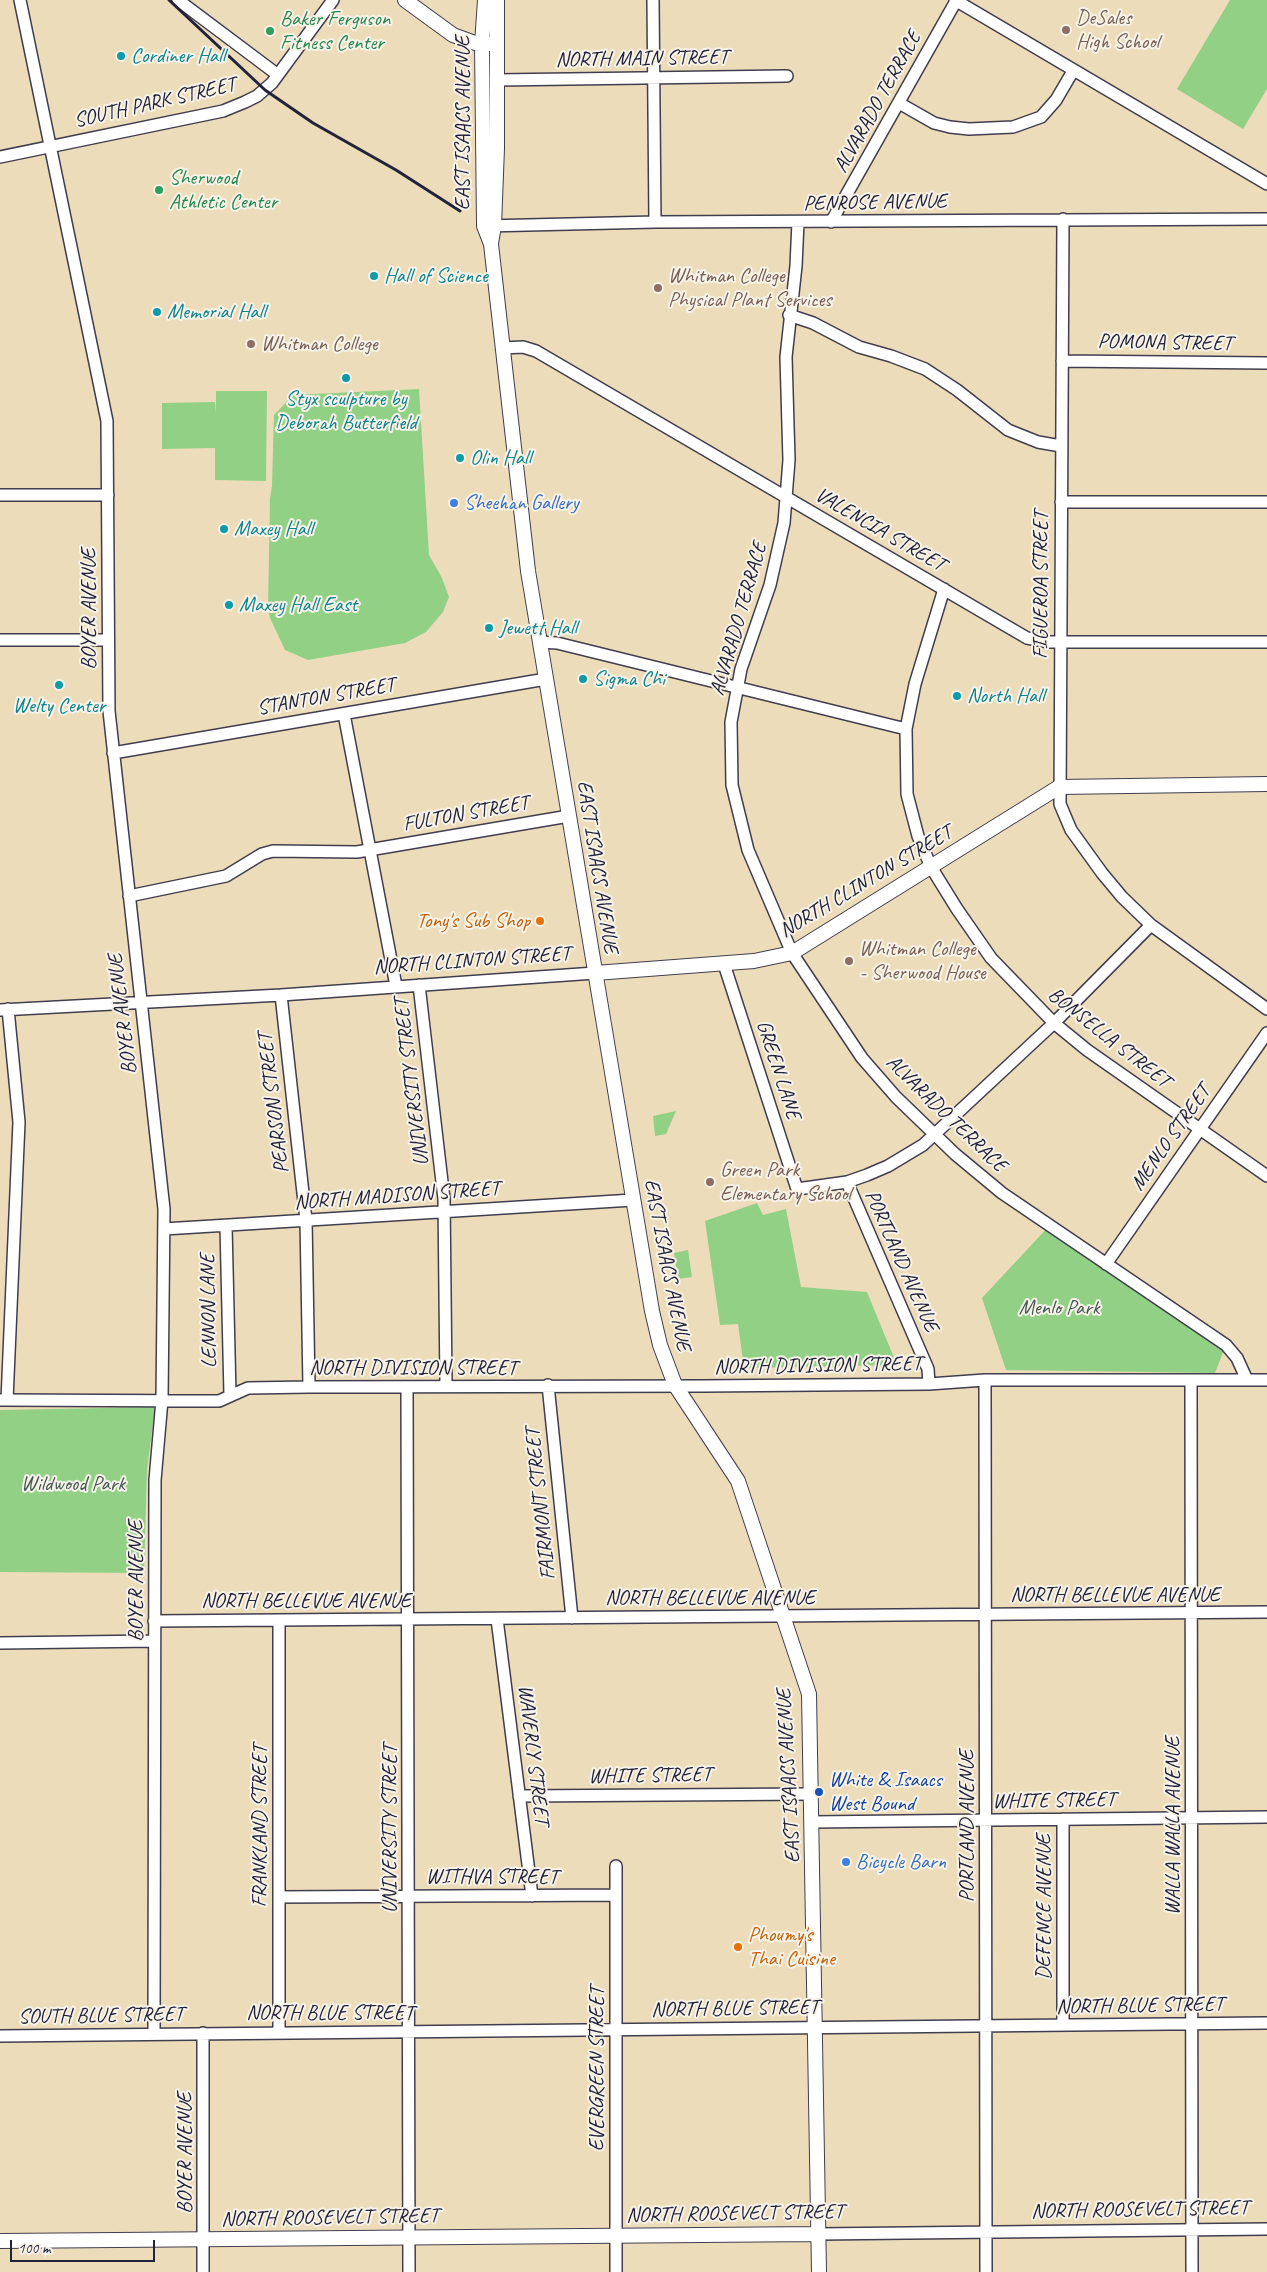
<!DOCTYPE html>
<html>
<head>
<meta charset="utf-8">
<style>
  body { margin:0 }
  #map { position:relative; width:1267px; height:2272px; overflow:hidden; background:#eddcba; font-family:Caveat,sans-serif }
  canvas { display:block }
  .scale { position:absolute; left:10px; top:2240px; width:145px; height:22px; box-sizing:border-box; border:2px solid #22223b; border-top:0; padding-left:6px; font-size:15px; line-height:18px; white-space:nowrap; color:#22223b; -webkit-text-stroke:4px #f7f3e8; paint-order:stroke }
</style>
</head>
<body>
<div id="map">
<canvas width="1267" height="2272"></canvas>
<div class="scale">100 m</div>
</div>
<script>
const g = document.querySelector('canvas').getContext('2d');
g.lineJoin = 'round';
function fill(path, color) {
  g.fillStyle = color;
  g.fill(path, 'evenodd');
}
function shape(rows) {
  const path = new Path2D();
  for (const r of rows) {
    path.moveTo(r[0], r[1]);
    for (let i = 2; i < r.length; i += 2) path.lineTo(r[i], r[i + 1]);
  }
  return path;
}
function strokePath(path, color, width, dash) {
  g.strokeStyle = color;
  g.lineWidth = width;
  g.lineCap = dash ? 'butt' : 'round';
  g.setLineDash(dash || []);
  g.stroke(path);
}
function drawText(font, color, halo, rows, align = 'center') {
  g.font = font + ' Caveat,sans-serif';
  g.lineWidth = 4;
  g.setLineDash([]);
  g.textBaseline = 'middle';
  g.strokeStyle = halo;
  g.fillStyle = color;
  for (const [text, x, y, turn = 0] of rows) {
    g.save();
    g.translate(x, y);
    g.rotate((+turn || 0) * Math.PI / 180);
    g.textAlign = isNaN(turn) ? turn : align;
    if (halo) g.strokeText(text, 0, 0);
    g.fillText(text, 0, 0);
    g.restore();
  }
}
const green = shape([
  [1230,0,1267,0,1267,89,1243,129,1177,89],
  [419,389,429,555,442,578,449,597,443,612,426,632,405,643,308,660,285,650,270,618,268,608,270,499,272,485,274,415,293,395],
  [216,391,267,391,266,481,215,480,215,448,162,449,162,403,215,402,216,413],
  [676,1111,666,1134,655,1136,653,1116],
  [757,1203,763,1215,786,1209,801,1287,867,1292,897,1365,744,1368,738,1324,720,1325,705,1221],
  [1050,1225,1226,1345,1215,1373,1006,1370,982,1298],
  [688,1250,692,1277,678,1279,674,1253],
  [155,1407,147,1470,144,1573,0,1572,0,1410]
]);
const minor = shape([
  [20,0,107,421,109,711,164,1209,162,1400,155,1480,154,2034],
  [178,0,278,75],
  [653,0,655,222],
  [955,0,1267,184],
  [497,80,787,76],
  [899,103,934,123,950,127,969,129,1013,127,1041,117,1056,100,1073,71],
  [0,157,223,111,245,102,257,96,272,83,333,0],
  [1063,219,1060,804,1071,830,1102,873,1122,897,1151,925,1267,1009],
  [798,222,796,266,786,357,789,460,784,523,770,585,741,669,731,722,732,785,748,850,792,953,862,1058,896,1097,955,1154,1002,1193,1226,1345,1237,1358,1247,1380],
  [831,222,956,1],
  [485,226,655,222,1267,219],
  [789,315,813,323,859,347,891,356,925,369,957,390,1008,430,1038,442,1061,446],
  [503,348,523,347,536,351,1027,638,1049,642,1267,642],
  [1062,361,1267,363],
  [0,495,108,495],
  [1061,502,1267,502],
  [944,589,915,684,906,729,907,794,918,836,931,867,957,909,991,958,1054,1023,1087,1050,1267,1176],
  [0,640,108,640],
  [540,642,557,643,906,729],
  [344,714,396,986],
  [113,753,546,679],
  [129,896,226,876,262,854,273,851,357,852,569,816],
  [724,964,797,1189,847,1182,867,1175,888,1166,923,1145,1054,1023,1151,925],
  [419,985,444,1199,446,1386],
  [281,995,306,1220,309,1387],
  [0,1010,281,995,595,973],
  [847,1182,928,1369,929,1384],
  [226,1226,230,1395],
  [164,1229,633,1200],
  [1106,1264,1267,1033],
  [985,1380,986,2272],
  [1191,1381,1192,2272],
  [548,1385,572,1618],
  [407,1387,409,2272],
  [0,1400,219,1401,248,1388,309,1387,703,1386,929,1384,985,1380,1267,1380],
  [7,1400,19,1122,8,1009],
  [497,1619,532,1896],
  [154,1621,1267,1612],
  [279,1621,279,2031],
  [0,1643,154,1641],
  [519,1796,812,1794],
  [1063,1819,1063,2025],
  [812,1822,1267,1817],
  [616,1866,616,2272],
  [279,1897,616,1895],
  [0,2036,1267,2023],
  [818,2234,1267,2229],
  [203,2272,203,2033]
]);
const major = shape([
  [405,0,453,35,475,43,491,44],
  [485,0,482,44,484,226,491,244,528,571,652,1311,660,1345,675,1385,738,1481,809,1694,819,2272],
  [491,243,494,226,497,148,497,0],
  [595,973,754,961,792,953,1059,787,1267,784],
  [0,2241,818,2234]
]);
const rail = shape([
  [169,0,265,90,313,123,396,170,460,211]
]);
const markers = [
  [1066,30,5,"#8d6e63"],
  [270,31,5,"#2e9e5b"],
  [121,56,5,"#0f9aa8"],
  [159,190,5,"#2e9e5b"],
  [374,276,5,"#0f9aa8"],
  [658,288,5,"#8d6e63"],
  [157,312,5,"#0f9aa8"],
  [251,344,5,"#8d6e63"],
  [346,378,5,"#0f9aa8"],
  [460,458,5,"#0f9aa8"],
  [454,503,5,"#3f7fe0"],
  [224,529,5,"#0f9aa8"],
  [229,605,5,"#0f9aa8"],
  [489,628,5,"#0f9aa8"],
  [583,679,5,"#0f9aa8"],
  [59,685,5,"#0f9aa8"],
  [957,696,5,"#0f9aa8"],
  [540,921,5,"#e8710a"],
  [849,961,5,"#8d6e63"],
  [710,1182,5,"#8d6e63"],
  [819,1792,5,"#1a4fb4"],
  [846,1862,5,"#3f7fe0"],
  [738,1947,5,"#e8710a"]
];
const educationNames = [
  ["DeSales",1076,18],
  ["High School",1076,42],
  ["Whitman College",668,276],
  ["Physical Plant Services",668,300],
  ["Whitman College",261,344],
  ["Whitman College",859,949],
  ["- Sherwood House",859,973],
  ["Green Park",720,1170],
  ["Elementary School",720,1194]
];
const leisureNames = [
  ["Baker Ferguson",280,19],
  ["Fitness Center",280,43],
  ["Sherwood",169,178],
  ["Athletic Center",169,202]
];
const cultureNames = [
  ["Cordiner Hall",131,56],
  ["Hall of Science",384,276],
  ["Memorial Hall",167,312],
  ["Styx sculpture by",346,399,"center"],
  ["Deborah Butterfield",346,423,"center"],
  ["Olin Hall",470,458],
  ["Maxey Hall",234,529],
  ["Maxey Hall East",239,605],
  ["Jewett Hall",499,628],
  ["Sigma Chi",593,679],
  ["North Hall",967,696],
  ["Welty Center",59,706,"center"]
];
const streetNames = [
  ["NORTH MAIN STREET",642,59,-1],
  ["ALVARADO TERRACE",878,102,-61],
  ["SOUTH PARK STREET",155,103,-13],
  ["EAST ISAACS AVENUE",463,123,-90],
  ["PENROSE AVENUE",875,203,-1],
  ["POMONA STREET",1165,343,1],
  ["VALENCIA STREET",880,530,30],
  ["FIGUEROA STREET",1041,585,-90],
  ["BOYER AVENUE",89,609,-90],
  ["ALVARADO TERRACE",739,619,-74],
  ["STANTON STREET",326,697,-10],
  ["FULTON STREET",466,814,-10],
  ["EAST ISAACS AVENUE",597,867,81],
  ["NORTH CLINTON STREET",866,882,-31],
  ["NORTH CLINTON STREET",472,961,-4],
  ["BOYER AVENUE",123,1014,-97],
  ["BONSELLA STREET",1109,1038,38],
  ["GREEN LANE",778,1070,72],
  ["UNIVERSITY STREET",412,1082,-97],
  ["PEARSON STREET",274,1103,-97],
  ["ALVARADO TERRACE",946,1114,44],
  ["MENLO STREET",1171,1138,-55],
  ["NORTH MADISON STREET",397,1196,-4],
  ["PORTLAND AVENUE",901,1261,66],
  ["EAST ISAACS AVENUE",667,1265,79],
  ["LENNON LANE",209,1311,-91],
  ["NORTH DIVISION STREET",818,1366,-1],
  ["NORTH DIVISION STREET",413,1368],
  ["FAIRMONT STREET",541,1504,-96],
  ["BOYER AVENUE",136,1581,-90],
  ["NORTH BELLEVUE AVENUE",1115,1595],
  ["NORTH BELLEVUE AVENUE",710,1598],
  ["NORTH BELLEVUE AVENUE",306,1601],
  ["WAVERLY STREET",533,1755,83],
  ["WHITE STREET",650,1776,-1],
  ["EAST ISAACS AVENUE",789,1776,-93],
  ["WHITE STREET",1054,1801,-1],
  ["FRANKLAND STREET",260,1826,-90],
  ["PORTLAND AVENUE",967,1826,-90],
  ["WALLA WALLA AVENUE",1173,1826,-90],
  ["UNIVERSITY STREET",390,1829,-90],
  ["WITHVA STREET",492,1877],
  ["DEFENCE AVENUE",1044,1907,-90],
  ["NORTH BLUE STREET",1140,2006,-1],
  ["NORTH BLUE STREET",735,2009,-1],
  ["NORTH BLUE STREET",330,2013],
  ["SOUTH BLUE STREET",101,2016,-1],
  ["EVERGREEN STREET",597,2069,-90],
  ["BOYER AVENUE",185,2153,-90],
  ["NORTH ROOSEVELT STREET",1140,2210,-1],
  ["NORTH ROOSEVELT STREET",735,2214,-1],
  ["NORTH ROOSEVELT STREET",330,2218,-1]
];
const shopNames = [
  ["Sheehan Gallery",464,503],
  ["Bicycle Barn",856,1862]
];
const foodNames = [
  ["Tony's Sub Shop",530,921],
  ["Phoumy's",748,1935,"left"],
  ["Thai Cuisine",748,1959,"left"]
];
const parkNames = [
  ["Menlo Park",1059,1308],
  ["Wildwood Park",73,1484]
];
const transitNames = [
  ["White & Isaacs",829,1780],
  ["West Bound",829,1804]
];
fill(green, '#92d086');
strokePath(minor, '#403e4e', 14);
strokePath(major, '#403e4e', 16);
strokePath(minor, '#fff', 11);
strokePath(major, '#fff', 14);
strokePath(rail, '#22223b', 3);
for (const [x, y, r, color] of markers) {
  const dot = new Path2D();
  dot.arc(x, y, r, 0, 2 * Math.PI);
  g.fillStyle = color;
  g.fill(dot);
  strokePath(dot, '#f7f3e8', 2);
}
drawText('21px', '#785e54', '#f7f3e8', educationNames, 'left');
drawText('21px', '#27864d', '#f7f3e8', leisureNames, 'left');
drawText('21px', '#0d838f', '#f7f3e8', cultureNames, 'left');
drawText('21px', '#22223b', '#f7f3e8', streetNames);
drawText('21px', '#366cbe', '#f7f3e8', shopNames, 'left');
drawText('21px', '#c56008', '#f7f3e8', foodNames, 'right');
drawText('21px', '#445652', '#f7f3e8', parkNames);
drawText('21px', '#164399', '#f7f3e8', transitNames, 'left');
</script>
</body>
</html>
